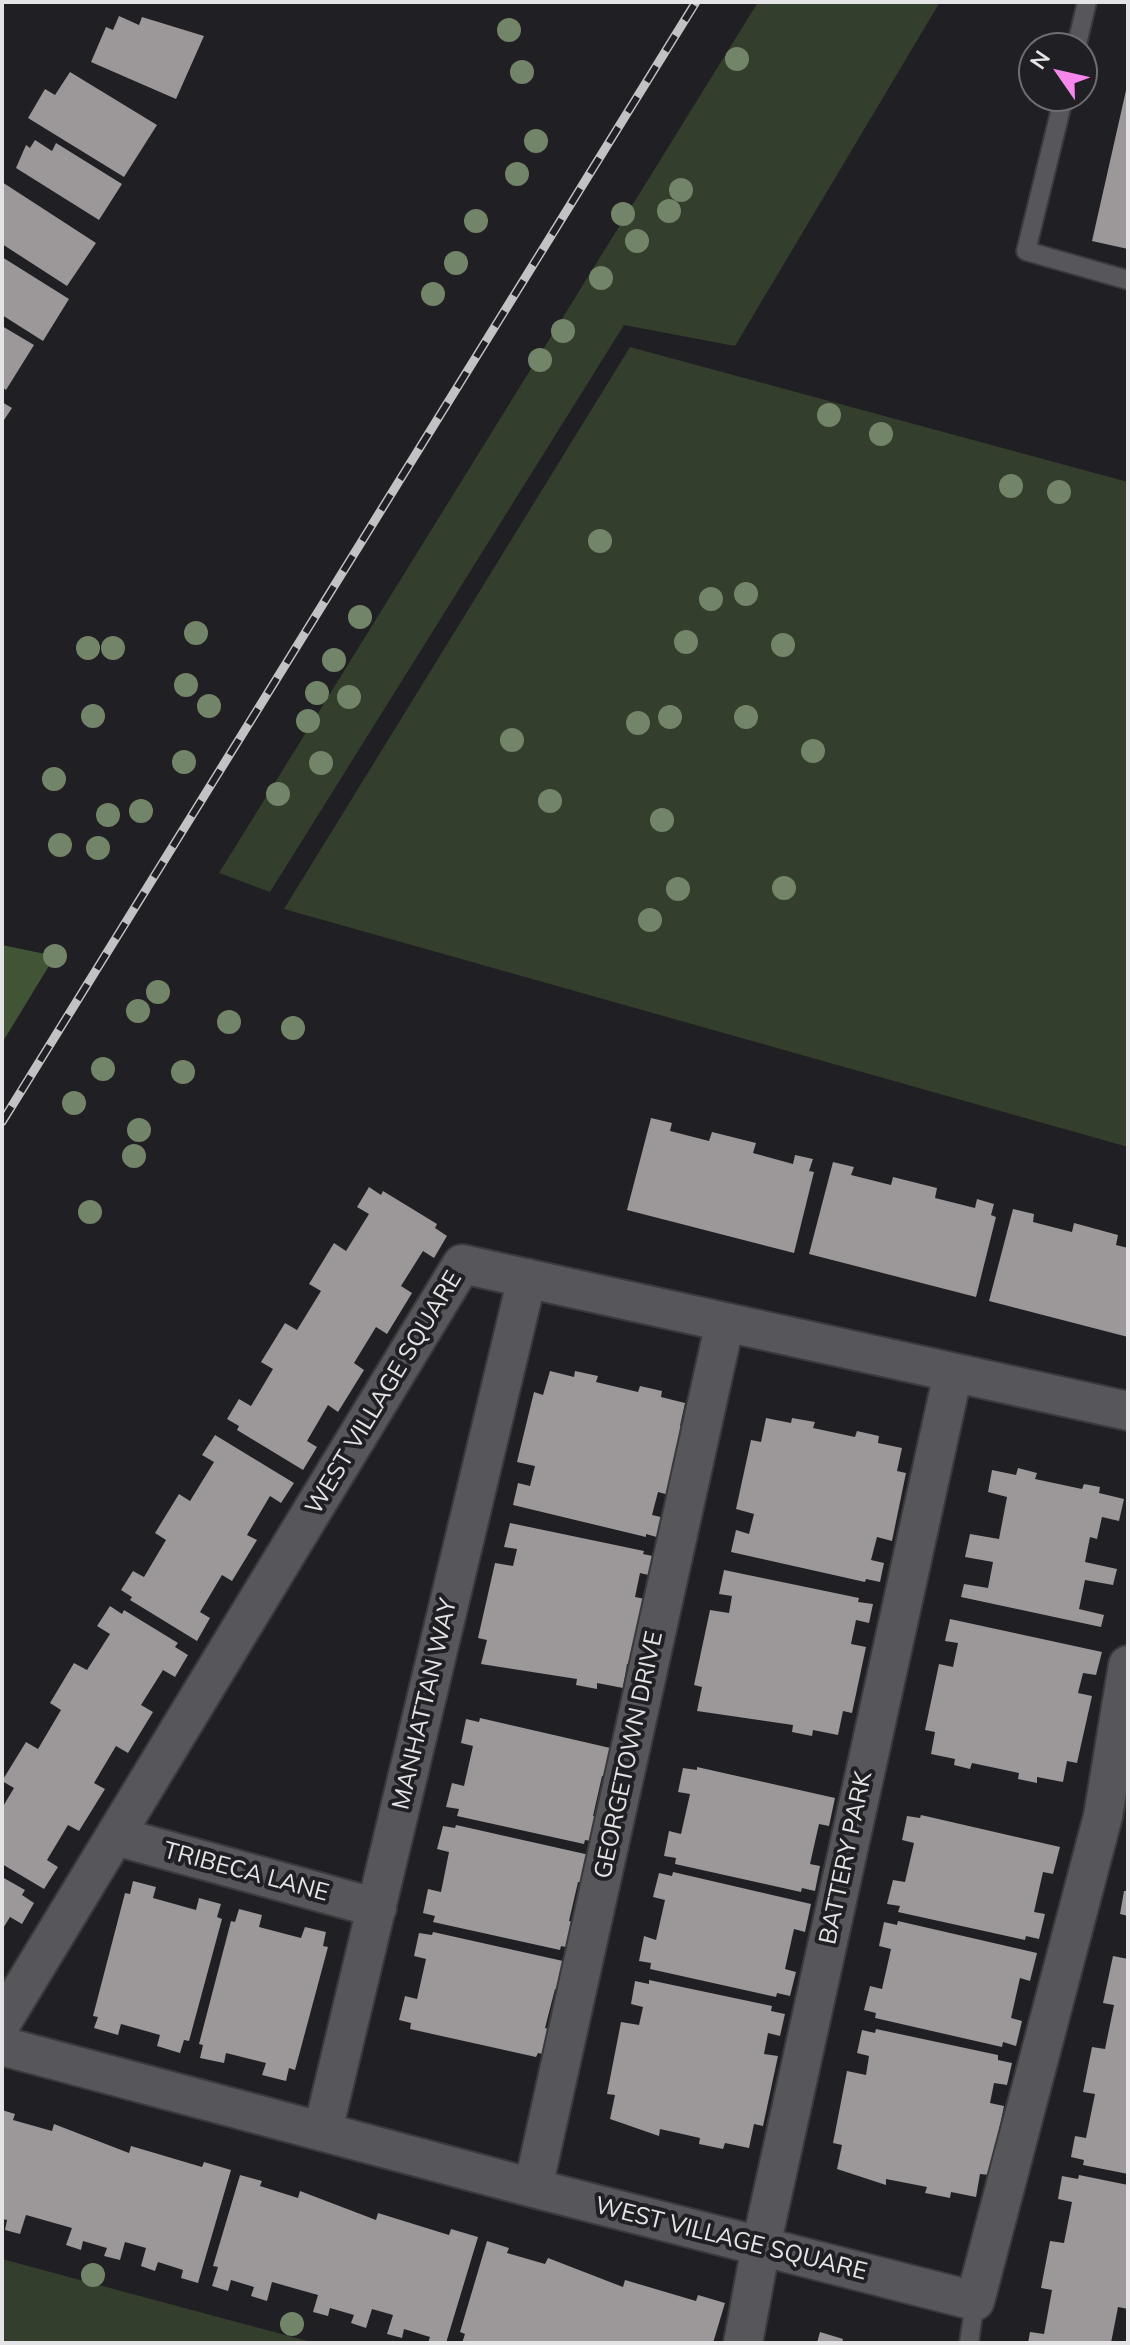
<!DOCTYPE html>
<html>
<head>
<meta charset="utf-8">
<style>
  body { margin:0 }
  #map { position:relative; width:1130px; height:2345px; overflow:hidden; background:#201f23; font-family:Mulish,sans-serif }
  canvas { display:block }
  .frame { position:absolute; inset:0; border:4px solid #e4e4e6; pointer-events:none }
  .north { position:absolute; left:1018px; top:32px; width:80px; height:80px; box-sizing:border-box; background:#201f23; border:2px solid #6e6e71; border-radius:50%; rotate:304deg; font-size:22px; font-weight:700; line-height:32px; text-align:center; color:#e4e4e6 }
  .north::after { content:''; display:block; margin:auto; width:28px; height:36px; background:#f688ed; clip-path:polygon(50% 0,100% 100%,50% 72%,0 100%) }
</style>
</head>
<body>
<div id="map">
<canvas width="1130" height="2345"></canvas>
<div class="frame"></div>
<div class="north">N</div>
</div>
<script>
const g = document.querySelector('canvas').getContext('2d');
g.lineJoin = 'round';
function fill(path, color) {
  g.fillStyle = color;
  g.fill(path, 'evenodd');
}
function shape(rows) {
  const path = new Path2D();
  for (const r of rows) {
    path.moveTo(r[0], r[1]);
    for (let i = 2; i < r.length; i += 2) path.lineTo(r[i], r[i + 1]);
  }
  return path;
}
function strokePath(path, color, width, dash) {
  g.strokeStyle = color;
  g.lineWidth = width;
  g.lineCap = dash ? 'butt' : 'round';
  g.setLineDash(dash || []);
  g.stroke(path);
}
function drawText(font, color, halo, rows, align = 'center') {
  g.font = font + ' Mulish,sans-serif';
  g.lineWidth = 8;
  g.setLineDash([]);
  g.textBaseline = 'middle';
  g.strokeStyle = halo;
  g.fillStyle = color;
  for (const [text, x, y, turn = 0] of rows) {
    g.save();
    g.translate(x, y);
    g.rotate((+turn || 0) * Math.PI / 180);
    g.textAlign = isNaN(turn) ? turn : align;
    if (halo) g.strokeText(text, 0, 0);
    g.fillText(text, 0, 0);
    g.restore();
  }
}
const green = shape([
  [758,2,940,2,735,346,624,325,270,892,219,873],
  [630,347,1128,482,1128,1147,284,909],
  [2,2259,315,2343,2,2343]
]);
const forest = shape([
  [2,945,55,956,2,1043]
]);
const building = shape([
  [119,16,139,25,142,17,204,36,176,99,91,62,106,27,113,30],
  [70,72,157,125,124,177,28,118,45,89,55,95],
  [1127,86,1128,86,1128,249,1092,241],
  [35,140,52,151,56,143,122,184,99,220,16,168,26,145,30,148],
  [2,182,96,243,67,286,2,244],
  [2,257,69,299,43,341,2,315],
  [2,326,34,345,6,390,2,387],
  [2,402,12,408,2,423],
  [651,1118,672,1123,670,1131,709,1141,712,1132,756,1143,753,1153,793,1164,795,1155,813,1159,809,1171,814,1172,794,1253,627,1210],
  [833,1162,854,1167,851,1175,891,1185,893,1177,937,1188,935,1198,975,1208,977,1199,994,1204,991,1215,996,1217,976,1297,809,1254],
  [369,1187,381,1195,383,1191,437,1224,435,1228,447,1236,434,1258,423,1251,401,1286,412,1293,387,1334,376,1327,354,1363,364,1370,338,1412,328,1405,307,1441,317,1447,303,1470,237,1430,239,1426,227,1419,239,1399,251,1406,273,1369,261,1362,285,1323,297,1330,321,1291,309,1284,334,1243,346,1251,369,1214,357,1207],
  [1013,1209,1034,1214,1033,1222,1072,1232,1074,1223,1118,1235,1116,1245,1128,1248,1128,1337,989,1301],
  [550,1371,574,1377,575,1371,598,1376,596,1382,638,1392,640,1386,662,1391,661,1397,685,1403,680,1426,688,1429,673,1496,658,1492,652,1515,665,1518,660,1538,646,1534,646,1537,513,1505,518,1483,530,1486,535,1466,517,1462,534,1392,543,1395],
  [766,1418,791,1423,792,1418,815,1422,813,1428,855,1437,857,1431,879,1436,878,1443,902,1448,897,1471,906,1473,892,1541,877,1537,871,1560,884,1563,880,1582,866,1579,865,1582,731,1552,736,1530,749,1534,754,1514,736,1509,751,1440,761,1442],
  [215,1435,294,1483,281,1503,270,1496,247,1535,257,1540,232,1581,222,1575,200,1612,210,1618,197,1641,130,1600,132,1597,121,1590,133,1571,144,1577,166,1540,155,1533,179,1494,190,1501,214,1462,202,1455],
  [1018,1468,1037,1473,1035,1479,1082,1489,1084,1484,1100,1487,1099,1493,1124,1499,1119,1521,1102,1517,1097,1539,1090,1537,1085,1562,1117,1569,1113,1585,1085,1580,1079,1609,1104,1615,1101,1627,961,1597,964,1584,988,1588,993,1562,965,1557,970,1534,999,1539,1007,1497,988,1492,992,1470,1016,1475],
  [510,1523,644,1551,643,1554,657,1557,653,1576,640,1573,635,1597,650,1600,636,1666,627,1664,623,1688,597,1683,597,1689,576,1685,577,1679,481,1664,487,1640,478,1638,495,1563,513,1566,517,1549,504,1547],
  [724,1570,859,1598,858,1602,873,1604,869,1623,856,1620,851,1644,866,1647,852,1713,843,1711,838,1735,813,1730,812,1736,792,1732,793,1725,697,1711,702,1687,694,1685,710,1610,729,1613,732,1596,719,1594],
  [110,1606,122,1614,124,1610,178,1643,175,1647,188,1655,175,1677,163,1670,141,1705,153,1712,128,1753,116,1746,94,1783,105,1789,79,1831,68,1825,47,1860,58,1867,44,1889,2,1864,2,1808,14,1788,2,1781,26,1742,38,1749,61,1710,50,1703,74,1663,87,1670,110,1634,97,1626],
  [950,1619,1102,1652,1096,1675,1083,1673,1078,1693,1092,1696,1077,1763,1067,1761,1063,1782,1037,1777,1037,1783,1018,1779,1019,1773,972,1763,970,1769,954,1765,955,1759,931,1754,935,1732,925,1730,939,1664,953,1667,958,1643,945,1641],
  [480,1718,619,1750,612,1778,602,1776,593,1816,603,1818,598,1842,585,1840,584,1844,457,1816,459,1809,446,1807,452,1783,464,1786,473,1746,461,1743,466,1719,479,1722],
  [697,1767,835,1798,829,1826,819,1824,810,1864,820,1866,815,1891,802,1888,801,1892,675,1864,676,1858,664,1856,669,1831,681,1834,690,1794,678,1792,683,1768,697,1770],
  [921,1815,1060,1847,1053,1874,1043,1872,1034,1912,1045,1914,1039,1939,1026,1936,1025,1940,898,1912,900,1906,887,1904,893,1880,905,1882,914,1843,902,1840,907,1816,920,1818],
  [456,1825,594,1856,588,1884,578,1882,569,1921,580,1924,574,1949,561,1946,560,1950,433,1922,435,1916,423,1913,428,1889,441,1892,449,1852,437,1849,443,1826,455,1828],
  [673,1872,811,1904,805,1932,794,1929,785,1969,796,1972,790,1996,777,1993,776,1997,650,1969,651,1963,639,1961,644,1936,656,1940,665,1900,653,1897,659,1873,672,1876],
  [2,1877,25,1890,22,1895,34,1903,22,1924,10,1917,2,1930],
  [133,1881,156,1887,153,1898,196,1910,199,1898,221,1904,217,1917,222,1919,189,2041,184,2040,180,2053,157,2046,160,2035,121,2024,118,2035,94,2028,98,2017,93,2016,125,1893,130,1894],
  [1124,1891,1128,1891,1128,1916,1120,1914],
  [239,1909,262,1915,259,1927,301,1938,305,1927,326,1932,323,1946,328,1947,295,2070,289,2068,286,2081,262,2075,266,2063,226,2053,224,2063,200,2058,203,2045,199,2044,231,1921,235,1922],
  [898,1921,1037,1953,1030,1981,1020,1978,1011,2018,1022,2021,1016,2046,1003,2042,1002,2047,875,2018,876,2013,864,2010,870,1986,882,1989,891,1949,879,1946,884,1922,897,1925],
  [433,1932,572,1963,565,1991,555,1989,545,2028,556,2031,550,2056,538,2053,536,2057,410,2029,411,2023,399,2020,405,1996,417,1999,426,1959,414,1956,419,1933,432,1935],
  [1113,1956,1128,1959,1128,2174,1083,2165,1084,2160,1071,2157,1075,2136,1086,2138,1095,2094,1083,2092,1092,2047,1105,2049,1114,2005,1103,2003],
  [649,1980,772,2006,771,2011,785,2014,780,2036,768,2033,764,2054,778,2056,763,2126,754,2124,749,2148,725,2143,723,2149,699,2144,700,2138,660,2129,659,2136,610,2119,615,2095,607,2094,621,2022,639,2025,643,2007,631,2004,635,1981,649,1984],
  [876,2029,998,2055,998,2060,1012,2063,1007,2085,994,2083,990,2103,1004,2106,990,2175,980,2174,976,2197,951,2192,950,2198,925,2193,927,2187,886,2179,886,2185,837,2169,842,2145,833,2143,847,2071,866,2075,869,2056,857,2053,862,2030,875,2033],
  [2,2110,15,2114,13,2120,52,2131,54,2124,129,2153,131,2146,202,2167,204,2162,231,2170,198,2283,181,2278,183,2270,158,2262,155,2271,141,2266,146,2248,125,2242,120,2260,104,2256,107,2248,83,2241,81,2250,66,2245,72,2228,26,2215,20,2234,5,2230,7,2220,2,2219],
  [240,2175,262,2181,260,2186,298,2198,300,2191,376,2220,378,2213,449,2235,451,2229,478,2237,446,2343,428,2343,430,2337,404,2329,402,2338,387,2334,393,2315,372,2309,366,2328,351,2323,354,2315,330,2308,328,2316,313,2312,318,2295,272,2282,267,2301,251,2296,254,2287,231,2280,228,2291,212,2286,218,2267,213,2266],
  [1079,2175,1128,2185,1128,2309,1118,2307,1111,2343,1028,2343,1030,2332,1044,2334,1052,2290,1041,2288,1050,2241,1064,2243,1072,2202,1058,2199,1062,2176,1078,2179],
  [487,2241,509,2248,507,2253,545,2264,548,2258,623,2287,625,2280,696,2301,698,2295,725,2303,713,2343,462,2343,465,2334,460,2332],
  [820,2332,843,2339,842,2343,817,2343]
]);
const service = shape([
  [1076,48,1087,2],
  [1064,96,1026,251,1128,280],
  [969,2343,975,2301]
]);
const minor = shape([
  [115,1836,377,1908],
  [2,2022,462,1264,1128,1411],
  [2,2046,533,2188,975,2301,1103,1816,1128,1665],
  [323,2130,527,1278],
  [533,2188,725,1322],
  [743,2343,761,2246,953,1373]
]);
const rail = shape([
  [2,1122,696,2]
]);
const trees = [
  [509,30],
  [737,59],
  [522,72],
  [536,141],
  [517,174],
  [681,190],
  [669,211],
  [623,214],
  [476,221],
  [637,241],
  [456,263],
  [601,278],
  [433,294],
  [563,331],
  [540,360],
  [829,415],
  [881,434],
  [1011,486],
  [1059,492],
  [600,541],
  [746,594],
  [711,599],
  [360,617],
  [196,633],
  [686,642],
  [783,645],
  [88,648],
  [113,648],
  [334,660],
  [186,685],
  [317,693],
  [349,697],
  [209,706],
  [93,716],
  [670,717],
  [746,717],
  [308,721],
  [638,723],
  [512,740],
  [813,751],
  [184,762],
  [321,763],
  [54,779],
  [278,794],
  [550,801],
  [141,811],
  [108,815],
  [662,820],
  [60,845],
  [98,848],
  [784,888],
  [678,889],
  [650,920],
  [55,956],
  [158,992],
  [138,1011],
  [229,1022],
  [293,1028],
  [103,1069],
  [183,1072],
  [74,1103],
  [139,1130],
  [134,1156],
  [90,1212],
  [93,2275],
  [292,2324]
];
const streetNames = [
  ["WEST VILLAGE SQUARE",384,1393,-59],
  ["MANHATTAN WAY",425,1704,-77],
  ["GEORGETOWN DRIVE",629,1755,-78],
  ["BATTERY PARK",846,1858,-78],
  ["TRIBECA LANE",246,1872,15],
  ["WEST VILLAGE SQUARE",731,2239,14]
];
fill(green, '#333e2c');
fill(forest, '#425436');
fill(building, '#9c9799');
strokePath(service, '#3a393c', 22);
strokePath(minor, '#3a393c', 42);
strokePath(service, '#57565a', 18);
strokePath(minor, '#57565a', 38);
strokePath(rail, '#c2c1c4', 9);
strokePath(rail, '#201f23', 6, [18]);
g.fillStyle = '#738568';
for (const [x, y] of trees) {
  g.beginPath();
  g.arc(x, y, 12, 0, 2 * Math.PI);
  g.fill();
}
drawText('24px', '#e4e4e6', '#201f23', streetNames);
</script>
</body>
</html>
